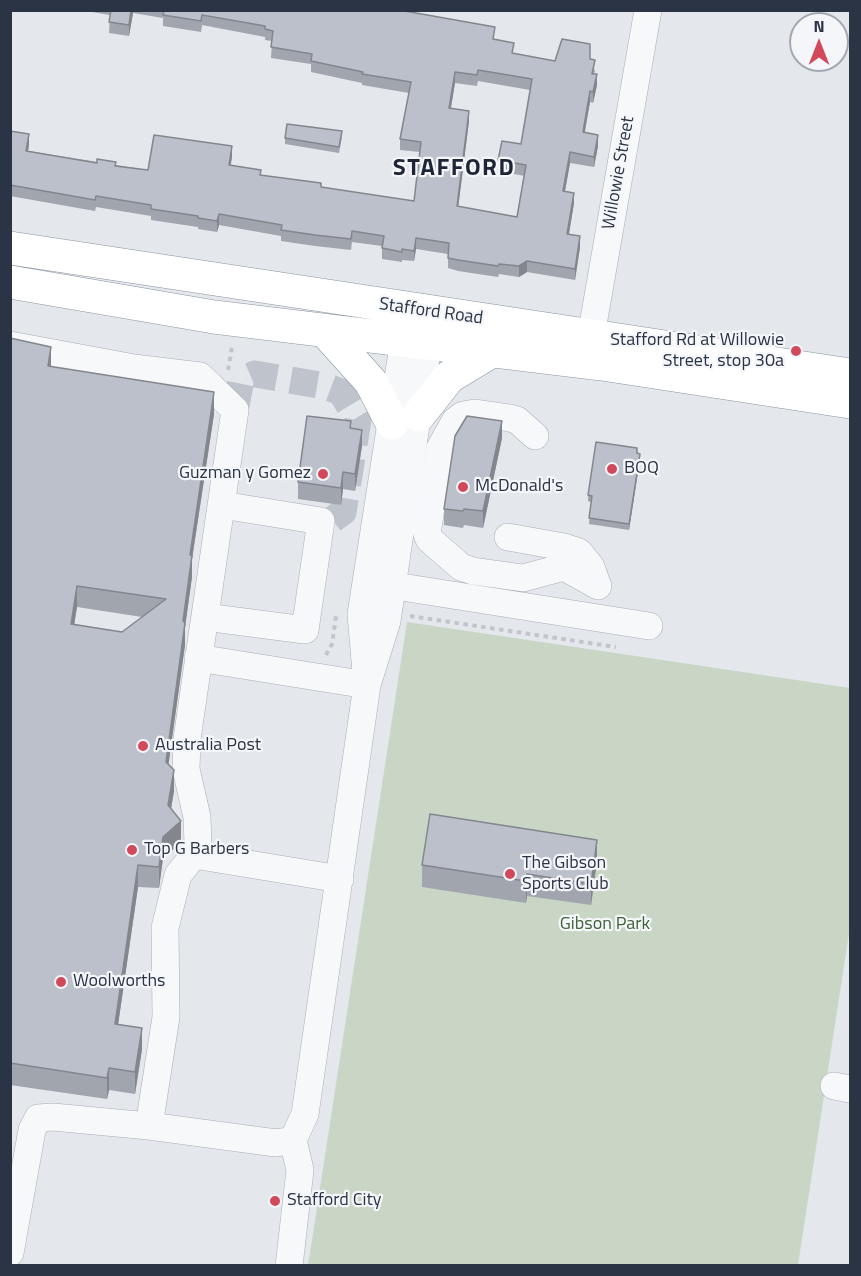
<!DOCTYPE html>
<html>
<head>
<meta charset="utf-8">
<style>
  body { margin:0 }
  #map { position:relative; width:861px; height:1276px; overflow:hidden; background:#e4e7ec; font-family:"Titillium Web",sans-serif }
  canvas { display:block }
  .frame { position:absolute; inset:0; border:12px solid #2b3445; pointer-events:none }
  .north { position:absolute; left:789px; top:12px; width:60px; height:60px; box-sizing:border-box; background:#f4f6f9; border:2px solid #a4a8b1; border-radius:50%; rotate:0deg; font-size:16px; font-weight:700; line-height:24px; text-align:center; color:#2b3445 }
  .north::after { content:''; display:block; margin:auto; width:21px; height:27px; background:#d1495b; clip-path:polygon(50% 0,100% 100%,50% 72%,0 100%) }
</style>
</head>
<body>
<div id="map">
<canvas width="861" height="1276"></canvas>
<div class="frame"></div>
<div class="north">N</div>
</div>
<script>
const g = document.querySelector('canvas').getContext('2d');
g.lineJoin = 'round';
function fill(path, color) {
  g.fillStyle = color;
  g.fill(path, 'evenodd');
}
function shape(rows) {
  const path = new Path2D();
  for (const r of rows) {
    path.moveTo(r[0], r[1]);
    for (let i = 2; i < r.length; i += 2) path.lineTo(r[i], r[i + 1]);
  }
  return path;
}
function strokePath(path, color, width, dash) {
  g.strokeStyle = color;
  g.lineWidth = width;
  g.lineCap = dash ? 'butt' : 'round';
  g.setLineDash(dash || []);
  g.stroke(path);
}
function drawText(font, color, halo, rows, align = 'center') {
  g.font = font + ' "Titillium Web",sans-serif';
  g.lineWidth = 4.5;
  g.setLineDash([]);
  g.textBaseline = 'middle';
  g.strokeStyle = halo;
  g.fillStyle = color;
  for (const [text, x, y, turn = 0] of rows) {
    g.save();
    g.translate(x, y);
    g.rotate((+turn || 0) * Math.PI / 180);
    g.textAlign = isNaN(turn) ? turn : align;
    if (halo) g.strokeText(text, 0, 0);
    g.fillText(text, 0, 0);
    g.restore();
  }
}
const green = shape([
  [407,622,850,688,850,927,798,1265,308,1266]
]);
const minorTunnel = shape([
  [235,410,241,380,255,374,325,386,341,392,358,420,343,512,332,520,321,521]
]);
const path = shape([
  [228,370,232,347],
  [410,616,616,647],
  [326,655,332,644,336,616]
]);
const minor = shape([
  [591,336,648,10],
  [10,345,134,368,200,376,235,410,187,739,186,769,197,817,198,844,194,855,178,875,165,928,166,1017,149,1126],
  [535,436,517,420,510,418,475,413,463,415,455,421,440,448,427,534,429,539,461,567,473,571,523,578,564,567,598,586],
  [508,537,564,547,579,552,591,567,597,584],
  [376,583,649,626],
  [205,617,305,630,321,521,222,505],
  [198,658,367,685],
  [366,672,361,614,407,321],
  [194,855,340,879],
  [834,1086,850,1089],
  [10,1253,32,1130,38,1118,53,1117,149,1126,276,1143,293,1140],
  [289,1266,300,1170,293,1140,305,1114,367,685,387,621,431,324]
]);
const highway = shape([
  [10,248,850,375],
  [10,282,214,317,602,364,850,402],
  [325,331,371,382,392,423],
  [419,415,449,377,492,351]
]);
const wall = shape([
  [80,10,399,10,495,39,514,54,555,61,590,59,595,71,594,74,597,85,593,103,590,102,584,132,598,146,594,167,570,163,565,191,574,203,569,234,580,247,575,280,527,272,519,277,499,274,498,277,458,271,448,268,448,254,416,249,414,261,402,260,402,262,382,259,382,246,352,242,351,250,315,246,281,241,281,236,219,225,217,232,198,229,198,227,151,220,151,216,96,207,95,211,10,196,10,131,29,145,28,151,148,170,232,157,230,165,261,175,321,187,414,201,420,152,400,150,400,139,409,93,362,85,362,83,311,72,311,64,271,58,272,41,265,40,265,37,202,25,201,32,163,26,163,18,133,13,129,36,109,33,110,15],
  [478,81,530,90,521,144,498,160,498,171,525,176,517,217,458,207,469,121,451,108,455,83,477,86],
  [342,137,339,153,285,144,285,138],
  [10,338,51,367,214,414,192,559,192,577,185,627,185,645,168,764,174,791,171,808,181,843,163,858,159,888,138,887,118,1024,142,1049,135,1094,109,1090,107,1099,10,1085],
  [77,607,142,617,122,632,74,624],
  [351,428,362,446,355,491,343,489,341,505,298,499,298,482],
  [502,438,483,528,464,525,463,528,444,525,444,509],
  [637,453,640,459,629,530,589,524,591,502,588,501,588,495],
  [597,861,591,905,527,896,526,903,422,887,422,865]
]);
const shadedWall = shape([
  [131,10,133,10,133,13,129,36,129,25],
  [455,72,455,83,449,118,449,108],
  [597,74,597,85,593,103,593,92],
  [590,91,590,102,583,143,583,132],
  [469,111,469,121,457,217,457,206],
  [29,134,29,145,26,162,26,151],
  [598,135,598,146,594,167,594,157],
  [232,146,232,157,229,176,229,165],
  [570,152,570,163,563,202,563,191],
  [574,193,574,203,567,245,567,234],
  [219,214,219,225,217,232,217,221],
  [580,236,580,247,575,280,575,269],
  [416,238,416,249,414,261,414,251],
  [527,261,527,272,519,277,519,266],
  [51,347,51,369,48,366],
  [214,392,214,414,192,559,192,577,185,627,185,645,166,783,166,762,190,555],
  [502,421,502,438,483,528,483,511],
  [362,430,362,446,355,491,355,474],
  [640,454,640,459,629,530,629,524],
  [343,472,343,489,341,505,341,488],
  [77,586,77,607,71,645,71,624],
  [174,770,174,791,168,827,168,805],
  [181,821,181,843,163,858,159,888,159,867,163,837],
  [597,840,597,861,591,905,591,884],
  [138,865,138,887,115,1046,115,1024],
  [527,874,527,896,526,903,526,881],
  [142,1028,142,1049,135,1094,135,1072],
  [109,1068,109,1090,107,1099,107,1078]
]);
const building = shape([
  [111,10,131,10,129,25,109,22,111,10],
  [164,10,399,10,495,27,493,39,514,43,512,53,555,61,562,39,590,44,590,59,595,60,592,74,597,74,593,92,590,91,583,132,598,135,594,157,570,152,563,191,574,193,567,234,580,236,575,269,527,261,519,266,499,264,498,266,458,260,448,258,449,243,416,238,414,251,402,249,402,252,382,248,384,236,352,231,351,239,315,235,281,230,282,225,219,214,217,221,198,218,198,216,151,209,151,205,96,196,95,200,10,185,10,131,29,134,26,151,97,163,97,159,116,162,115,166,148,170,154,135,232,146,229,165,261,170,260,175,321,183,321,187,414,201,421,142,400,139,411,82,362,74,363,72,311,61,312,54,271,47,273,31,265,29,265,26,202,15,201,21,163,15,164,10],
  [478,70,532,79,521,144,502,141,498,160,526,165,517,217,457,206,469,111,449,108,455,72,477,75,478,70],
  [287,124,342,131,339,147,285,138,287,124],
  [10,338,51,347,48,366,214,392,190,555,192,555,183,621,185,623,166,762,174,770,168,805,181,821,163,837,159,867,138,865,115,1024,142,1028,135,1072,109,1068,107,1078,10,1063,10,338],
  [77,586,166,599,122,632,71,624,77,586],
  [307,416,351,421,350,428,362,430,355,474,343,472,341,488,298,482,307,416],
  [467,416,502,421,483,511,464,509,463,511,444,509,455,436,467,416],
  [596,442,637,448,637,453,640,454,629,524,589,518,592,496,588,495,596,442],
  [430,814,597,840,591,884,527,874,526,881,422,865,430,814]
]);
const markers = [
  [796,351,6,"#d1495b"],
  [612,469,6,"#d1495b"],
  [323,474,6,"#d1495b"],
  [463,487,6,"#d1495b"],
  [143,746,6,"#d1495b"],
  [132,850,6,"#d1495b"],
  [510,874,6,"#d1495b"],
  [61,982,6,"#d1495b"],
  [275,1201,6,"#d1495b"]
];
const streetNames = [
  ["Willowie Street",619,173,-80],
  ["Stafford Road",431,312,8]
];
const poiNames = [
  ["Stafford Rd at Willowie",784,341,"right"],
  ["Street, stop 30a",784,362,"right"],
  ["BOQ",624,469],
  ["Guzman y Gomez",311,474,"right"],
  ["McDonald's",475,487],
  ["Australia Post",155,746],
  ["Top G Barbers",144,850],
  ["The Gibson",522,864],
  ["Sports Club",522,885],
  ["Woolworths",73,982],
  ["Stafford City",287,1201]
];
const parkNames = [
  ["Gibson Park",605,925]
];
const districtNames = [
  ["STAFFORD",454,169]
];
fill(green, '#c9d6c5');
strokePath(minorTunnel, '#bfc3cb', 27, [27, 14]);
strokePath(minor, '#a9aeb7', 28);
strokePath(highway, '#8b94a3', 34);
strokePath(path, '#c2c5cb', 4, [4.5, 4.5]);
strokePath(minor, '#f7f8fa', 27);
strokePath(highway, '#fff', 33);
fill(wall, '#a1a5ae');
fill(shadedWall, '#83868d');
fill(building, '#bbc0ca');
strokePath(building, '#83868d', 1.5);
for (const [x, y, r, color] of markers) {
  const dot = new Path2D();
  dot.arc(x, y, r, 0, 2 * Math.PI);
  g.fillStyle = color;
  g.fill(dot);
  strokePath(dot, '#f4f6f9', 2);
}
drawText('18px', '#2b3445', '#f4f6f9', streetNames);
drawText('18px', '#2b3445', '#f4f6f9', poiNames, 'left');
drawText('18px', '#3f6138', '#f4f6f9', parkNames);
g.letterSpacing = '1.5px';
drawText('bold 24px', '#1d2536', '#f4f6f9', districtNames);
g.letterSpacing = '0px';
</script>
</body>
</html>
